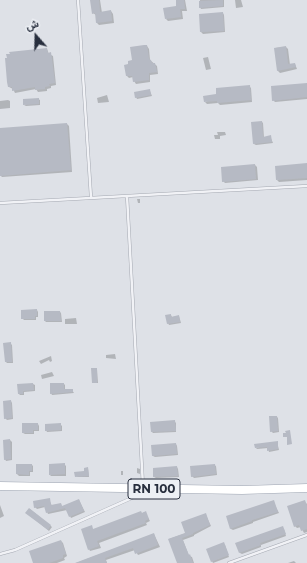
<!DOCTYPE html>
<html>
<head>
<meta charset="utf-8">
<style>
  body { margin:0 }
  #map { position:relative; width:307px; height:563px; overflow:hidden; background:#dee1e7; font-family:Montserrat,Vazirmatn,sans-serif }
  canvas { display:block }
  .north { position:absolute; left:16px; top:16px; width:40px; height:40px; -webkit-text-stroke:3px #edf0f5; paint-order:stroke; rotate:340deg; font-size:11px; font-weight:700; line-height:16px; text-align:center; color:#282f3e }
  .north::after { content:''; display:block; margin:auto; width:14px; height:18px; background:#282f3e; clip-path:polygon(50% 0,100% 100%,50% 72%,0 100%) }
</style>
</head>
<body>
<div id="map">
<canvas width="307" height="563"></canvas>
<div class="north">ش</div>
</div>
<script>
const g = document.querySelector('canvas').getContext('2d');
g.lineJoin = 'round';
function fill(path, color) {
  g.fillStyle = color;
  g.fill(path, 'evenodd');
}
function shape(rows) {
  const path = new Path2D();
  for (const r of rows) {
    path.moveTo(r[0], r[1]);
    for (let i = 2; i < r.length; i += 2) path.lineTo(r[i], r[i + 1]);
  }
  return path;
}
function strokePath(path, color, width, dash) {
  g.strokeStyle = color;
  g.lineWidth = width;
  g.lineCap = dash ? 'butt' : 'round';
  g.setLineDash(dash || []);
  g.stroke(path);
}
function drawText(font, color, halo, rows, align = 'center') {
  g.font = font + ' Montserrat,sans-serif';
  g.lineWidth = 3.5;
  g.setLineDash([]);
  g.textBaseline = 'middle';
  g.strokeStyle = halo;
  g.fillStyle = color;
  for (const [text, x, y, turn = 0] of rows) {
    g.save();
    g.translate(x, y);
    g.rotate((+turn || 0) * Math.PI / 180);
    g.textAlign = isNaN(turn) ? turn : align;
    if (halo) g.strokeText(text, 0, 0);
    g.fillText(text, 0, 0);
    g.restore();
  }
}
const shadow = shape([
  [91,0,100,0,102,13,111,11,113,14,114,23,99,25,97,23,96,15,93,13],
  [177,0,185,0,187,11,182,11,183,19,168,21,166,19,177,7],
  [200,0,224,0,224,7,201,9,200,7],
  [235,0,241,0,243,7,236,8],
  [223,13,224,15,225,32,203,34,201,32,200,15],
  [147,46,149,49,150,60,157,66,158,74,150,75,150,82,136,84,134,81,133,77,129,78,127,76,133,61],
  [286,47,288,49,290,65,295,64,297,69,280,73,278,71,275,48],
  [47,49,49,54,53,56,56,85,51,86,51,88,47,89,47,91,38,92,36,89,15,93,13,89,9,87],
  [208,57,211,69,206,70,203,58],
  [307,84,307,99,275,102,273,100],
  [249,86,251,88,252,102,220,105,218,103,207,104,205,102],
  [150,91,152,96,137,99,136,97],
  [107,95,109,102,98,103,97,98],
  [38,99,40,100,40,105,26,106,24,105],
  [8,100,10,101,10,108,0,109,0,101],
  [262,122,263,123,264,138,270,136,273,143,256,145,254,144],
  [67,124,69,126,72,172,2,177,0,175,0,129],
  [217,132,225,132,226,135,220,136,220,139,215,139,214,135,218,135],
  [307,164,307,180,279,182,277,180],
  [255,165,257,167,258,180,225,183,223,181],
  [137,199,140,199,140,203,138,203],
  [37,310,38,312,38,317,36,317,36,320,24,320,22,318],
  [60,312,61,313,62,322,46,322,45,321],
  [171,315,172,317,179,316,181,323,169,325,168,323],
  [76,318,77,324,65,324,65,319],
  [11,344,12,345,13,363,7,363,6,362],
  [115,354,116,359,106,358,106,355],
  [51,356,52,361,50,362,49,360,41,364,39,361],
  [97,369,98,383,93,383],
  [52,372,54,376,42,379,41,375],
  [33,384,35,385,35,391,24,392,24,395,20,395,19,394],
  [64,384,65,385,65,390,72,390,74,393,52,395,51,393],
  [11,401,12,403,13,419,7,420,5,418],
  [277,417,278,418,279,432,273,433,271,431],
  [174,421,176,423,176,432,153,433,152,432,151,423],
  [38,424,39,426,39,431,34,431,34,434,25,434,23,433],
  [60,424,62,426,62,431,47,432,46,430],
  [10,440,12,442,12,460,6,461,5,459,4,441],
  [277,442,279,450,269,452,268,448,257,449,256,448],
  [176,444,177,446,178,455,155,457,153,456,153,446],
  [64,464,66,466,66,476,51,476,50,475],
  [32,465,33,466,33,472,30,472,30,476,19,476,17,474],
  [214,465,216,466,217,475,194,478,192,476],
  [177,467,178,469,179,477,156,478,154,477,154,469],
  [88,468,89,477,76,477,85,472],
  [137,468,140,469,140,474,137,473],
  [121,471,123,471,123,475,121,475],
  [49,499,52,506,61,504,62,507,79,500,85,512,71,518,67,510,48,514,45,507,37,509,35,507],
  [273,501,279,513,253,522,253,523,233,530,231,529,227,517],
  [304,501,307,504,307,532,304,533,301,527,297,528,295,526],
  [0,505,4,516,0,518],
  [30,509,52,527,49,531,28,514],
  [145,512,150,521,146,523,147,525,99,543,101,548,90,551,89,549,91,527,94,530],
  [206,515,211,526,194,535,194,536,183,540,189,556,192,557,194,563,178,563,169,539,186,533],
  [284,529,286,536,261,545,261,547,242,554,240,553,237,543],
  [154,534,160,547,138,555,135,550,106,560,107,563,76,563],
  [61,541,63,543,67,556,64,558,65,560,57,563,34,563],
  [225,545,229,557,213,563,212,561],
  [294,561,296,563,288,563]
]);
const building = shape([
  [90,0,99,0,100,12,111,10,112,21,96,23,95,13,92,14],
  [176,0,184,0,185,9,180,9,181,17,165,19,163,8,176,6],
  [223,0,223,6,199,8,199,1],
  [223,12,224,31,200,32,199,14],
  [144,45,147,45,149,59,151,60,152,63,155,63,157,72,149,73,149,80,133,82,132,76,126,76,124,65,128,64,128,61,132,60,130,47],
  [286,46,288,64,295,63,296,67,277,71,274,48],
  [47,48,48,53,51,52,55,83,49,84,50,86,45,87,45,89,35,90,35,87,12,91,12,87,8,87,7,82,5,58,7,58,6,54,10,54,9,52],
  [307,83,307,97,272,101,271,86],
  [250,85,251,100,217,103,217,101,204,102,203,96,216,94,216,88],
  [150,89,151,95,135,98,134,92],
  [39,98,39,104,23,105,23,99],
  [262,121,263,137,271,135,272,142,253,144,251,122],
  [67,123,71,170,0,176,0,128],
  [307,163,307,178,276,180,275,166],
  [255,164,256,179,222,182,221,167],
  [37,309,37,316,35,316,35,319,21,319,21,310],
  [44,311,60,311,61,321,44,321],
  [171,314,171,317,179,315,180,322,167,324,165,315],
  [11,342,12,362,5,362,3,343],
  [91,368,97,368,97,383,92,383],
  [33,383,34,390,23,391,23,394,18,394,17,384],
  [50,383,64,383,64,389,73,389,73,392,50,394],
  [11,400,12,418,4,419,3,401],
  [269,416,277,416,278,431,270,432],
  [175,420,176,431,151,432,150,422],
  [22,423,38,423,38,430,33,430,33,433,22,433],
  [61,423,61,430,45,431,45,424],
  [290,430,292,444,287,445,287,437,283,437,283,433,286,433,285,431],
  [10,439,11,459,4,460,3,440],
  [278,441,278,449,267,451,267,447,255,448,254,444],
  [176,443,177,454,152,456,151,445],
  [65,463,65,474,49,475,49,464],
  [16,464,32,464,32,471,29,471,29,475,16,474],
  [215,464,216,474,191,477,190,466],
  [177,466,178,476,153,477,153,468],
  [88,467,89,476,75,477,74,472,84,471,84,468],
  [50,498,51,505,61,503,62,506,79,499,84,511,69,517,65,508,46,513,44,506,34,508,33,501],
  [274,500,278,512,252,520,252,521,230,529,226,516],
  [305,500,307,506,307,529,301,531,299,525,294,527,287,506],
  [29,508,51,525,48,530,25,513],
  [141,511,142,513,146,511,149,519,145,521,146,523,97,541,99,546,88,550,81,529,92,525,93,529],
  [206,513,210,525,193,533,193,534,182,538,189,555,190,554,193,563,177,563,168,539,185,533,181,522],
  [283,526,286,534,260,543,261,545,239,553,235,543],
  [154,533,158,545,135,554,133,548,105,558,107,563,75,563],
  [61,540,66,554,63,555,63,558,49,563,33,563,29,551],
  [224,542,229,555,211,562,206,549]
]);
const service = shape([
  [78,0,91,197],
  [127,196,143,486],
  [0,203,307,186],
  [0,554,15,550,134,497],
  [229,563,307,535]
]);
const primary = shape([
  [0,486,242,490,307,488]
]);
const shields = [
  [154,489,52]
];
const shieldNames = [
  ["RN 100",154,489]
];
fill(shadow, '#0003');
fill(building, '#b6bac4');
strokePath(service, '#a4a8b1', 3.5);
strokePath(primary, '#9ea5b2', 9);
strokePath(service, '#f1f2f6', 2.5);
strokePath(primary, '#fff', 8);
for (const [x, y, w] of shields) {
  const box = new Path2D();
  box.roundRect(x - w / 2, y - 10, w, 20, 3);
  g.fillStyle = '#edf0f5';
  g.fill(box);
  strokePath(box, '#282f3e', 1);
}
drawText('bold 12px', '#282f3e', null, shieldNames);
</script>
</body>
</html>
